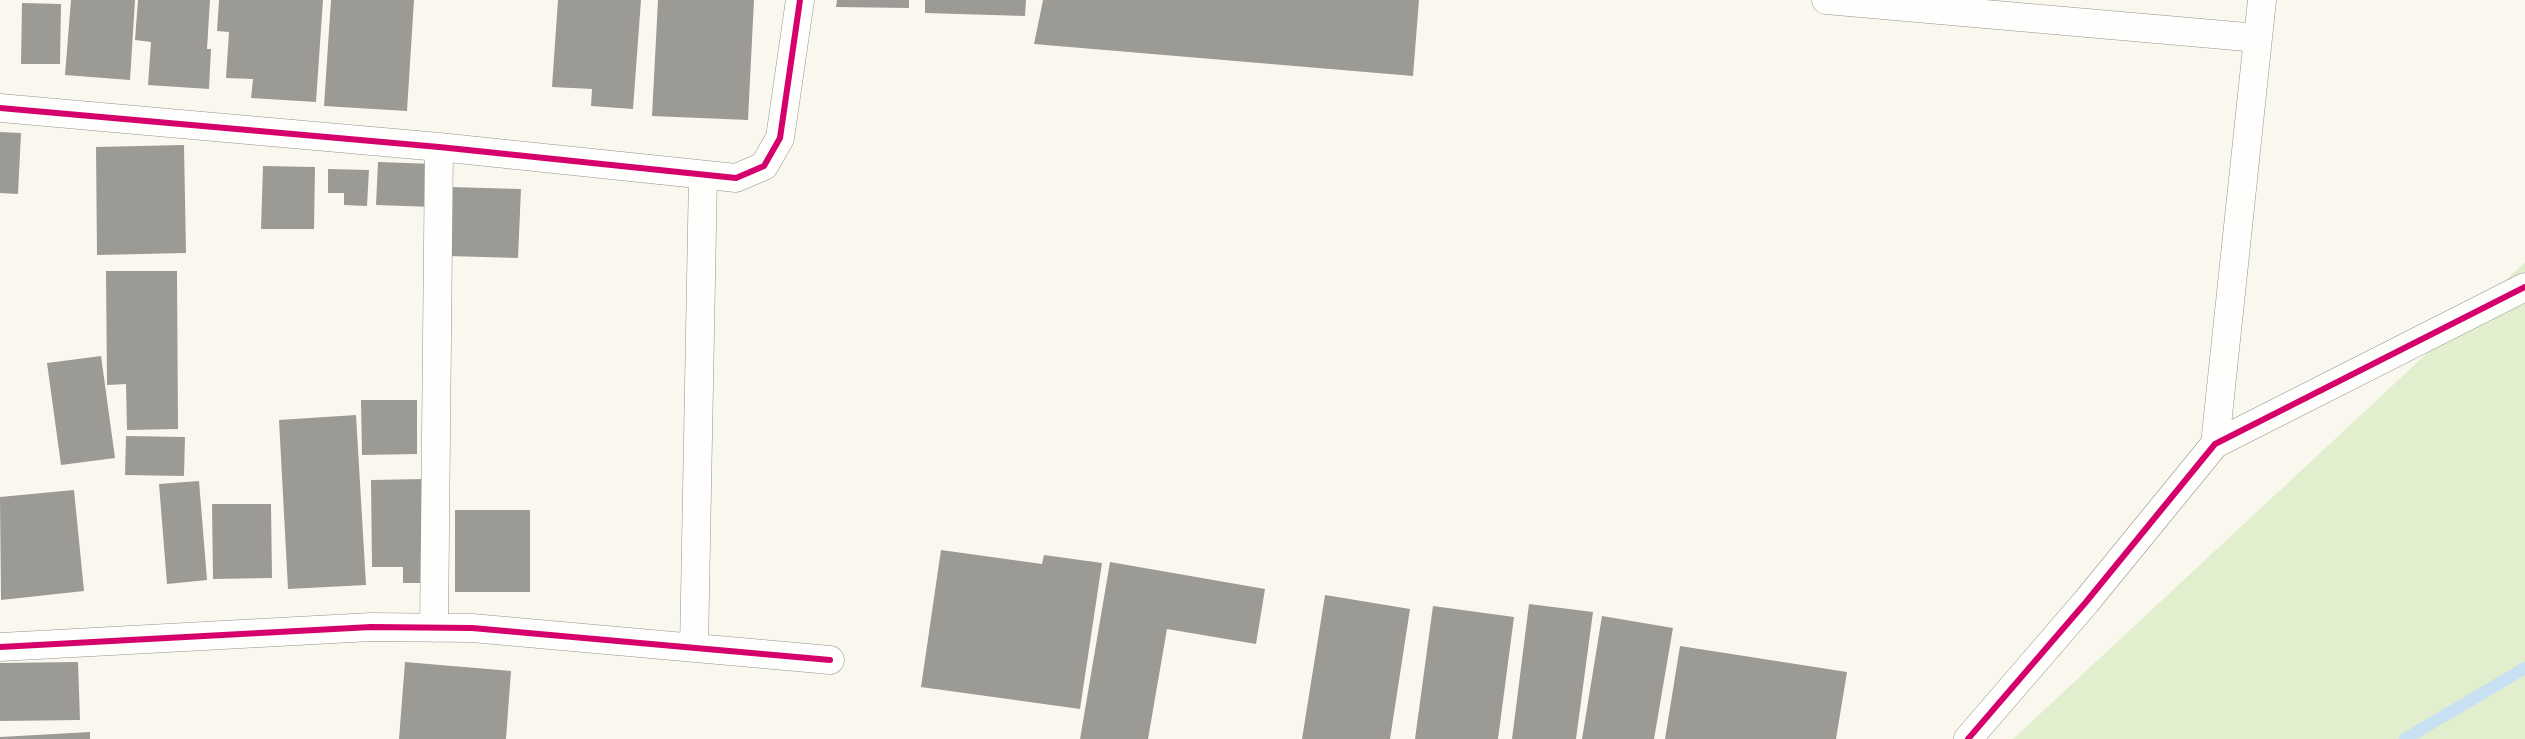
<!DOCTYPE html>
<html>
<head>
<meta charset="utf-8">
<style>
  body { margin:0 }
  canvas { display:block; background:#faf8ee }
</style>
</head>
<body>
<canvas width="2525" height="739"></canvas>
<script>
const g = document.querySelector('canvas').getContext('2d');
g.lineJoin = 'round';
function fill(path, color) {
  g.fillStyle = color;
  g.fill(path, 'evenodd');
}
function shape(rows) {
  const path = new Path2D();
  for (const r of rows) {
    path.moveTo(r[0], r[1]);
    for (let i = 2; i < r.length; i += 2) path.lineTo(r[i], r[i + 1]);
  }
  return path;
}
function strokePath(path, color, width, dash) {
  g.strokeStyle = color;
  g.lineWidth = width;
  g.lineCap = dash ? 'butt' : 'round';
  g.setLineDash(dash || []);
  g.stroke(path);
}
const green = shape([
  [2525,262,2525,739,2013,739]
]);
const stream = shape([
  [2405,739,2525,668]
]);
const building = shape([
  [71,0,135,0,130,80,65,75],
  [138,0,210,0,207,49,211,49,209,89,148,85,151,42,135,40],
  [219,0,323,0,316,102,251,98,253,79,226,78,229,32,217,31],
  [331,0,414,0,407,111,324,106],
  [558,0,641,0,633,109,591,106,592,89,552,87],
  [658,0,754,0,748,120,652,116],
  [837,0,909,0,909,8,836,7],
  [925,0,1026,0,1025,16,925,13],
  [1043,0,1419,0,1413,76,1034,44],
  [22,3,61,4,60,64,21,64],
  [0,132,21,133,18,194,0,193],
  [184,145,186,253,97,255,96,147],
  [378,162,435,164,434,207,376,205],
  [263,166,315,167,314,229,261,229],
  [328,169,369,170,367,206,344,205,344,193,328,193],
  [450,187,521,189,518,258,448,256],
  [106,271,177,271,178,429,127,430,126,384,107,385],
  [101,356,115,458,61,465,47,363],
  [361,400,417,400,417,454,362,455],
  [356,415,366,585,288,589,279,420],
  [126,436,185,437,184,476,125,475],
  [424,479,425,583,403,583,403,567,372,567,371,480],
  [199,481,207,580,167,584,159,484],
  [74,490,84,591,1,600,0,497],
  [212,504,271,504,272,578,213,579],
  [455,510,530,510,530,592,455,592],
  [941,550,1042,564,1044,555,1102,563,1080,709,921,687],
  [1110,562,1265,589,1256,644,1167,629,1148,739,1080,739],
  [1325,595,1410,609,1390,739,1302,739],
  [1529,604,1593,612,1576,739,1512,739],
  [1433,606,1514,617,1498,739,1415,739],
  [1602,616,1673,628,1654,739,1582,739],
  [1680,646,1847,672,1836,739,1665,739],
  [78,662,80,720,0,721,0,663],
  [405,662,511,671,506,739,399,739],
  [90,732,90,739,0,739,0,737]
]);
const street = shape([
  [1826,0,2258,38],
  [0,108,439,147,736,178,764,166,780,138,800,0],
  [2215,444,2262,0],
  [434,628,439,147],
  [0,647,371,627,472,628,830,660],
  [694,648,703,175],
  [1968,739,2086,602,2215,444,2525,287]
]);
const cycleway = shape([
  [0,108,439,147,736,178,764,166,780,138,800,0],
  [0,647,371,627,472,628,830,660],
  [1968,739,2086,602,2215,444,2525,287]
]);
fill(green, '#e1efcf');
strokePath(stream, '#c7e0f2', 12);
fill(building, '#9c9a95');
strokePath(street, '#93928d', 29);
strokePath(street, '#fefefc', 28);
strokePath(cycleway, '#d6006c', 6);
</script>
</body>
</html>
